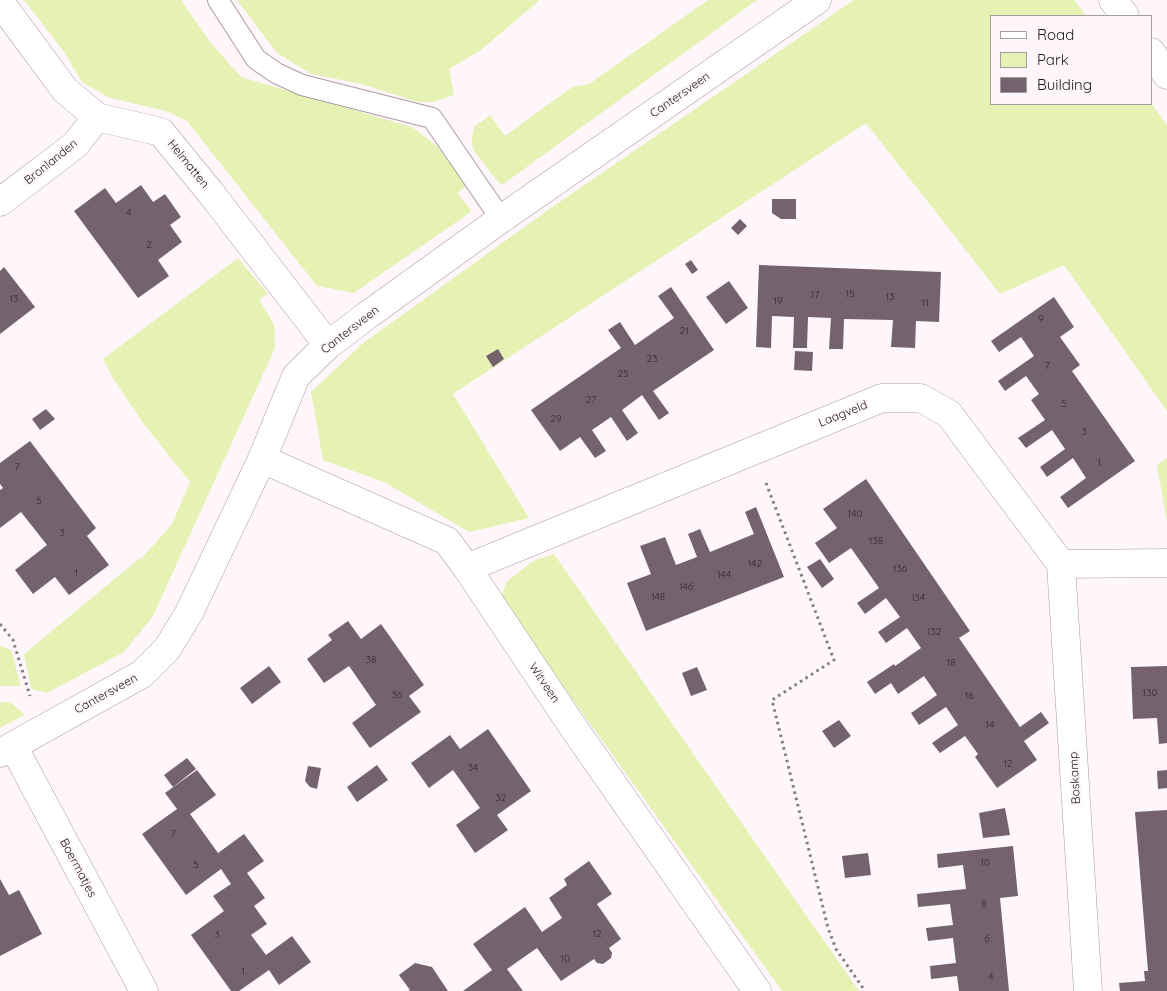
<!DOCTYPE html>
<html>
<head>
<meta charset="utf-8">
<style>
  body { margin:0 }
  #map { position:relative; width:1167px; height:991px; overflow:hidden; background:#fef6fa; font-family:Quicksand,sans-serif }
  canvas { display:block }
  .legend { position:absolute; left:990px; top:15px; width:162px; height:90px; box-sizing:border-box; background:#fef6fa; border:1px solid #a49ca0; margin:0; padding:6px 9px; list-style:none; font-size:15px; color:#1c161a }
  .legend li { display:flex; align-items:center; gap:10px; height:25px }
  .legend b { width:25px; border:1px solid #a49ca0 }
</style>
</head>
<body>
<div id="map">
<canvas width="1167" height="991"></canvas>
<ul class="legend">
<li><b style="height:6px;background:#fff"></b>Road</li>
<li><b style="height:14px;background:#e6f1b4"></b>Park</li>
<li><b style="height:14px;background:#74636d"></b>Building</li>
</ul>
</div>
<script>
const g = document.querySelector('canvas').getContext('2d');
g.lineJoin = 'round';
function fill(path, color) {
  g.fillStyle = color;
  g.fill(path, 'evenodd');
}
function shape(rows) {
  const path = new Path2D();
  for (const r of rows) {
    path.moveTo(r[0], r[1]);
    for (let i = 2; i < r.length; i += 2) path.lineTo(r[i], r[i + 1]);
  }
  return path;
}
function strokePath(path, color, width, dash) {
  g.strokeStyle = color;
  g.lineWidth = width;
  g.lineCap = dash ? 'butt' : 'round';
  g.setLineDash(dash || []);
  g.stroke(path);
}
function drawText(font, color, halo, rows, align = 'center') {
  g.font = font + ' Quicksand,sans-serif';
  g.lineWidth = 4.5;
  g.setLineDash([]);
  g.textBaseline = 'middle';
  g.strokeStyle = halo;
  g.fillStyle = color;
  for (const [text, x, y, turn = 0] of rows) {
    g.save();
    g.translate(x, y);
    g.rotate((+turn || 0) * Math.PI / 180);
    g.textAlign = isNaN(turn) ? turn : align;
    if (halo) g.strokeText(text, 0, 0);
    g.fillText(text, 0, 0);
    g.restore();
  }
}
const green = shape([
  [24,0,181,0,211,43,241,77,412,127,437,146,467,186,457,193,471,210,468,214,354,293,317,286,187,121,166,111,110,98,82,82,64,52],
  [237,0,540,0,481,50,449,69,454,95,433,102,418,102,361,84,311,74,277,53],
  [708,0,757,0,502,185,498,182,475,152,472,145,472,138,474,127,490,115,505,136,572,87,589,84],
  [854,0,1074,0,1086,16,991,16,991,104,1151,103,1167,125,1167,411,1064,265,1000,294,866,123,453,394,529,518,469,532,386,483,323,460,311,392,362,344,548,210],
  [238,258,268,294,259,300,274,324,275,348,153,616,124,652,47,693,31,689,24,654,140,558,141,559,172,524,190,482,143,423,114,380,103,359],
  [1167,458,1167,522,1157,465],
  [554,554,671,722,859,991,782,991,535,647,500,603,506,582,535,560],
  [0,646,11,650,21,686,0,686],
  [0,702,10,702,25,715,0,728]
]);
const building = shape([
  [141,185,153,202,165,194,181,217,170,225,182,242,158,260,169,276,138,298,74,211,105,188,116,203],
  [772,199,796,199,796,219,781,219,772,213],
  [740,219,747,226,738,235,731,228],
  [691,260,698,270,692,274,685,264],
  [759,265,941,272,939,322,916,321,915,348,891,347,893,320,844,319,843,349,829,349,831,318,808,317,807,348,793,348,794,317,772,316,771,348,756,347],
  [4,267,35,307,0,334,0,271],
  [729,281,748,308,726,324,706,297],
  [671,287,714,350,653,391,669,413,659,420,642,395,622,410,638,433,627,441,611,417,592,430,606,451,595,458,580,437,560,451,531,410,621,348,608,330,620,322,635,345,674,318,658,296],
  [1054,297,1074,327,1060,337,1080,365,1072,371,1135,461,1068,508,1060,497,1086,478,1073,458,1047,477,1040,467,1065,449,1052,430,1026,448,1018,438,1045,420,1031,400,1039,394,1026,376,1005,391,998,381,1034,356,1021,337,999,352,991,341],
  [498,349,504,359,493,367,486,356],
  [795,351,813,352,812,371,794,370],
  [46,409,55,419,40,430,32,419],
  [30,441,96,528,87,536,109,565,69,595,55,577,33,594,15,570,47,545,21,512,0,528,0,490,3,488,0,484,0,463],
  [866,479,970,631,959,638,1020,727,1041,712,1049,723,1024,741,1037,760,997,788,975,757,978,754,965,736,940,753,932,743,958,725,946,707,919,725,911,713,937,695,924,676,898,694,891,683,875,694,867,682,894,664,895,666,921,648,907,628,886,643,878,632,900,617,886,598,865,614,857,603,879,588,851,548,829,563,815,543,837,528,823,509],
  [756,507,784,577,646,631,627,583,651,574,640,546,665,537,676,565,697,557,688,534,700,529,710,552,754,534,745,512],
  [820,559,834,579,822,588,807,567],
  [348,621,361,639,381,624,424,685,409,696,421,712,370,748,352,723,376,705,349,666,324,683,307,659,332,640,328,635],
  [269,666,281,682,252,704,240,688],
  [1167,666,1167,743,1159,744,1157,718,1133,719,1131,667],
  [697,667,707,690,691,696,682,673],
  [839,720,851,736,834,748,822,731],
  [488,729,531,791,497,815,508,830,475,853,456,825,480,808,453,770,429,788,411,763,450,735,460,749],
  [187,758,196,769,173,787,164,775],
  [377,765,388,780,357,802,347,787],
  [308,766,321,768,317,789,310,787,305,781],
  [197,770,216,795,190,814,218,853,244,834,264,861,247,873,265,898,254,906,267,924,251,935,266,955,292,936,311,962,279,985,269,970,239,991,231,991,191,935,224,911,213,896,231,884,221,869,186,895,142,834,177,809,165,793],
  [1167,770,1167,788,1158,789,1157,771],
  [1005,808,1010,835,983,838,979,813],
  [1167,810,1167,991,1120,991,1119,983,1145,981,1144,971,1148,971,1135,812],
  [1013,846,1018,896,1000,898,1009,991,959,991,957,976,931,979,930,966,956,963,953,938,928,941,926,928,953,925,950,904,918,907,917,894,966,889,963,865,938,868,937,854],
  [868,853,871,875,845,878,842,856],
  [589,861,612,894,597,904,621,939,609,948,612,953,611,958,603,964,597,963,594,959,561,981,537,948,507,969,523,991,463,991,492,970,473,944,525,907,542,932,562,918,549,898,567,885,564,879],
  [0,879,9,895,19,890,42,934,0,956],
  [415,963,432,967,448,991,408,991,410,990,399,975]
]);
const path = shape([
  [766,483,834,660,772,700,828,928,836,949,865,991],
  [0,624,13,640,30,696]
]);
const service = shape([
  [218,0,256,59,276,73,302,85,432,118,501,219]
]);
const minor = shape([
  [0,2,65,90,97,117,161,132,210,192,328,345],
  [0,202,75,145,97,117],
  [262,459,447,541,467,568,573,727,757,991],
  [1061,564,1088,991],
  [467,568,882,398,921,398,949,414,1061,564,1167,563],
  [13,746,144,991]
]);
const tertiary = shape([
  [0,753,142,674,167,649,189,613,262,459,296,376,328,345,369,314,501,219,817,0]
]);
const secondary = shape([
  [1113,0,1125,16],
  [1151,52,1167,75]
]);
const numberNames = [
  ["4",129,213],
  ["2",149,245],
  ["15",850,294],
  ["17",815,295],
  ["13",890,297],
  ["13",14,299],
  ["19",778,301],
  ["11",925,303],
  ["9",1041,319],
  ["21",684,331],
  ["23",652,359],
  ["7",1047,366],
  ["25",623,374],
  ["27",591,400],
  ["5",1064,404],
  ["29",556,419],
  ["3",1084,432],
  ["1",1099,463],
  ["7",17,467],
  ["5",39,501],
  ["140",855,514],
  ["3",62,533],
  ["138",876,541],
  ["142",755,564],
  ["136",900,569],
  ["1",76,573],
  ["144",724,575],
  ["146",686,587],
  ["148",658,597],
  ["134",918,598],
  ["132",934,632],
  ["38",371,660],
  ["18",951,663],
  ["130",1150,693],
  ["36",397,695],
  ["16",969,696],
  ["14",990,725],
  ["12",1008,764],
  ["34",473,768],
  ["32",501,798],
  ["7",173,834],
  ["10",985,863],
  ["5",196,865],
  ["8",984,904],
  ["12",597,934],
  ["3",217,935],
  ["6",987,939],
  ["10",565,959],
  ["1",243,971],
  ["4",991,977]
];
const streetNames = [
  ["Cantersveen",680,95,-35],
  ["Bronlanden",51,162,-39],
  ["Helmatten",188,164,51],
  ["Cantersveen",350,330,-38],
  ["Laagveld",843,414,-22],
  ["Witveen",544,683,56],
  ["Cantersveen",106,694,-29],
  ["Boskamp",1075,778,-93],
  ["Boermatjes",78,868,62]
];
fill(green, '#e6f1b4');
fill(building, '#74636d');
strokePath(service, '#ad9ba5', 22);
strokePath(minor, '#ad9ba5', 29);
strokePath(tertiary, '#ad9ba5', 29);
strokePath(secondary, '#ad9ba5', 29);
strokePath(path, '#837c80', 3, [2.5, 4]);
strokePath(service, '#fff', 20);
strokePath(minor, '#fff', 28);
strokePath(tertiary, '#fff', 28);
strokePath(secondary, '#fff', 28);
drawText('10px', '#32292f', null, numberNames);
drawText('12px', '#1c161a', '#fef6fa', streetNames);
</script>
</body>
</html>
